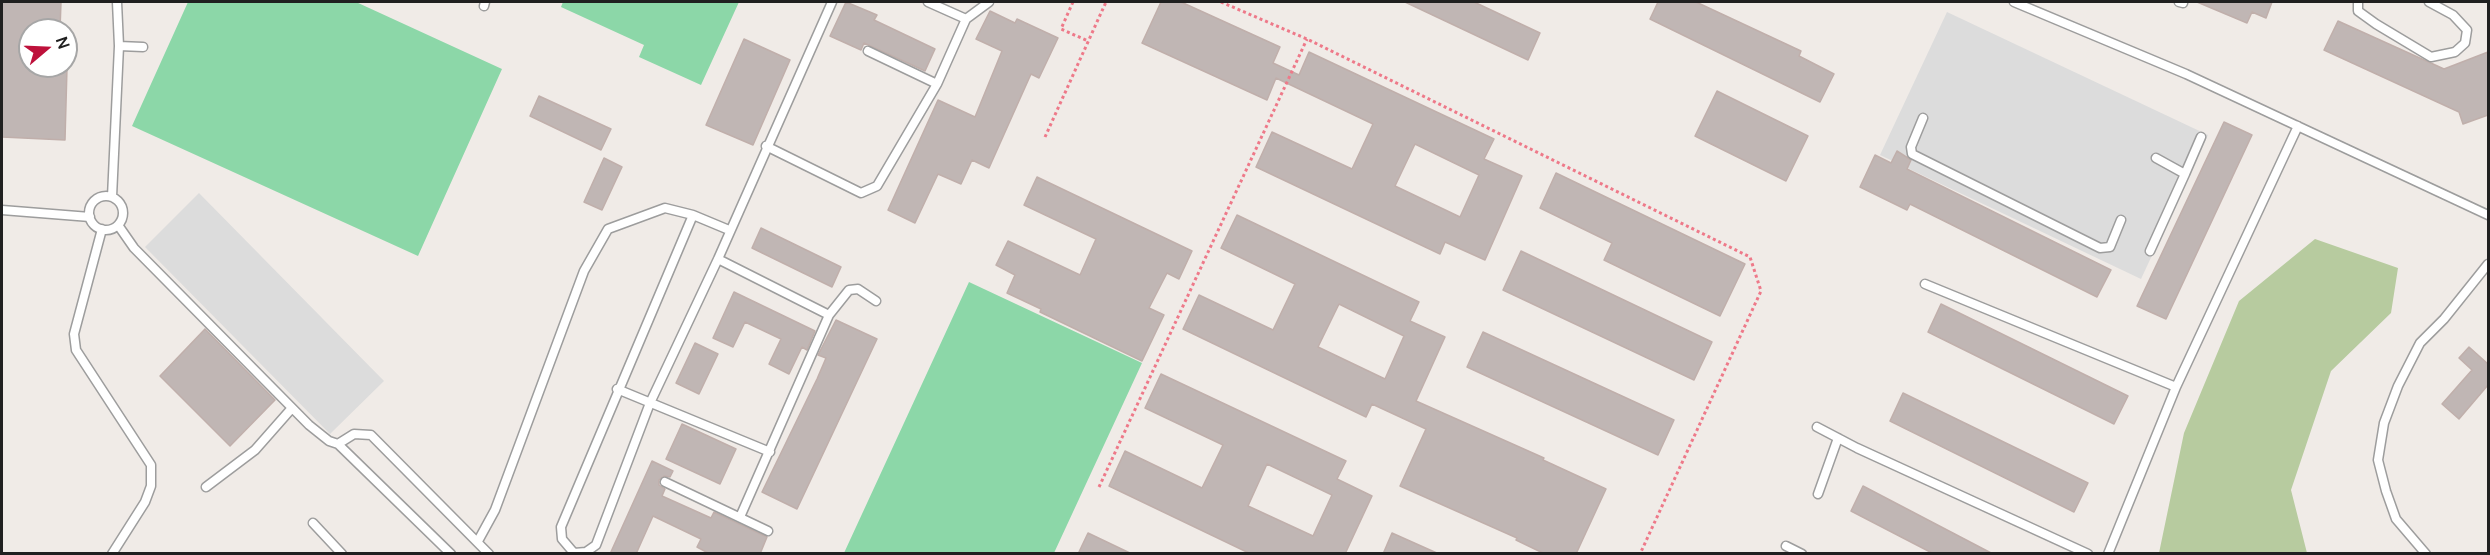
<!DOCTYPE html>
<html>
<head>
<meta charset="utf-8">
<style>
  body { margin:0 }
  #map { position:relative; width:2490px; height:555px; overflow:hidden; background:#f0ebe7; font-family:Manrope,sans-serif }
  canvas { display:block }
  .frame { position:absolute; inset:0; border:3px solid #202020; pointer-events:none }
  .north { position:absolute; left:18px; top:18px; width:60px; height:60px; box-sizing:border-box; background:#fff; border:2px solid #a6a6a6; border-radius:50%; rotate:71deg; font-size:16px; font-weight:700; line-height:24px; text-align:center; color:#202020 }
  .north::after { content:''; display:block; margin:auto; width:21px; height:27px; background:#be113b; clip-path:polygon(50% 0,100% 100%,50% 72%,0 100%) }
</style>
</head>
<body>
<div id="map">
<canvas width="2490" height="555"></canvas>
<div class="frame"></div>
<div class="north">N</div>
</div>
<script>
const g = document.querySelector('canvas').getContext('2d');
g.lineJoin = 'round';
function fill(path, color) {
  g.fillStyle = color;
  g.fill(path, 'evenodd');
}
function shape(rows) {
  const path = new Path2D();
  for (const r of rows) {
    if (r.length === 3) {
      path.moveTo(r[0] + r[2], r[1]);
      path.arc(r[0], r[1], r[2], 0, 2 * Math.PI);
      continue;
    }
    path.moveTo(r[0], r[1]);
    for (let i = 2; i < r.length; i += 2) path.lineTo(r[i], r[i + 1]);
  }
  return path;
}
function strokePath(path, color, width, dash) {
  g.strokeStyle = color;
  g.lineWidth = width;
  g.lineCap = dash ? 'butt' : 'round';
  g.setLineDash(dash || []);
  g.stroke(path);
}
const forest = shape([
  [2315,239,2398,268,2391,313,2331,371,2291,490,2307,553,2159,553,2184,433,2239,301]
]);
const pitch = shape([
  [188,2,356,2,502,69,418,256,132,126],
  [563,2,739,2,701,85,639,57,644,45,561,7],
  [969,282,1142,363,1054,553,844,553]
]);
const parking = shape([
  [1947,12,2208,135,2141,279,1880,155],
  [199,193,384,381,330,434,145,247]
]);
const building = shape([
  [2,2,61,2,60,30,30,30,30,66,67,68,65,140,2,137,2,2],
  [846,2,877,15,874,20,935,49,925,71,864,43,861,50,830,36,846,2],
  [1161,2,1181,2,1280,47,1273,63,1299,75,1309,52,1494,139,1484,159,1522,176,1485,260,1445,242,1440,254,1256,167,1272,132,1352,169,1373,124,1276,78,1267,100,1142,43,1161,2],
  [1415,144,1479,175,1460,217,1395,186,1415,144],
  [1405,2,1474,2,1540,33,1528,60,1405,2],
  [1658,2,1696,2,1801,51,1799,56,1834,74,1820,102,1650,19,1658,2],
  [2197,2,2272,2,2266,18,2252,12,2247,23,2197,2],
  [990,11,1015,23,1017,19,1058,38,1039,78,1031,74,989,168,972,160,961,184,938,174,915,223,888,210,938,100,975,117,1002,51,976,39,990,11],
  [2338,21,2444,69,2488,52,2488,115,2463,124,2459,112,2324,50,2338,21],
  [744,39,790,60,753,145,706,125,744,39],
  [1717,91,1808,136,1786,181,1695,136,1717,91],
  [539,96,611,129,601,150,530,116,539,96],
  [2224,122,2252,135,2166,319,2137,306,2224,122],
  [1897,151,1911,160,1907,169,2111,270,2097,297,1910,204,1907,210,1860,187,1875,155,1891,163,1897,151],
  [604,158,622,167,602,210,584,202,604,158],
  [1556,173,1745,264,1720,316,1604,260,1612,243,1540,208,1556,173],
  [1037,177,1192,251,1179,279,1167,273,1149,308,1164,315,1142,361,1040,312,1041,309,1007,293,1015,275,996,265,1008,241,1080,275,1096,239,1024,205,1037,177],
  [1237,215,1419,302,1410,321,1445,337,1416,401,1544,458,1543,460,1606,489,1576,554,1545,554,1516,540,1517,538,1400,486,1426,429,1372,404,1366,417,1183,329,1199,295,1273,330,1295,284,1221,248,1237,215],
  [1339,304,1404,336,1385,379,1318,347,1339,304],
  [761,228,841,267,832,287,752,248,761,228],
  [1521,251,1712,342,1694,380,1503,290,1521,251],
  [734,292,815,331,807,350,802,347,789,374,769,364,781,339,745,322,733,347,713,338,734,292],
  [1941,304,2128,396,2114,424,1928,332,1941,304],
  [836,320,877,339,797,509,762,492,817,379,826,358,818,355,836,320],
  [205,329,275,400,230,446,160,376,205,329],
  [1483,332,1674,420,1658,455,1467,367,1483,332],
  [695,343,718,354,699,394,676,383,695,343],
  [2469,347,2488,364,2488,385,2459,419,2442,404,2472,370,2459,358,2469,347],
  [1161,374,1346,461,1337,479,1372,496,1345,554,1251,554,1109,486,1125,451,1202,488,1223,445,1145,408,1161,374],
  [1267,464,1332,495,1313,536,1248,506,1267,464],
  [1903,393,2088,483,2074,512,1890,421,1903,393],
  [682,424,736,449,720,484,666,459,682,424],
  [652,461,673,471,670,477,664,476,659,480,659,485,665,489,662,496,711,518,714,512,767,537,760,554,710,554,697,547,701,539,653,516,636,554,610,554,652,461],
  [1863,486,1993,554,1934,554,1851,511,1863,486],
  [1088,533,1132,554,1078,554,1088,533],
  [1392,533,1439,554,1383,554,1392,533]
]);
const path = shape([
  [1073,2,1061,29,1088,41],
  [1221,2,1307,39,1750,257,1761,291,1640,554],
  [1045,137,1106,2],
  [1099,487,1307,39]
]);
const lane = shape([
  [928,2,966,19],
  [2014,2,2186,74,2488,215],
  [2179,2,2183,3],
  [2358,2,2358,11,2376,24,2431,57,2455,52,2465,43,2467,30,2453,15,2429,2],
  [484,6,485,2],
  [119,46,143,47],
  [868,51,937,84],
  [1923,118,1911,147,1912,154,2100,248,2110,247,2121,220],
  [766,146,861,193,877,186,937,84,966,19,989,2],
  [2185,174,2201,137],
  [106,213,17],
  [112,197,119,46,117,2],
  [2,210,90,217],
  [693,215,561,527,562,539,574,553,586,552,596,545,650,403,718,259,832,2],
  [118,225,134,248,309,425,329,441,338,444,354,434,371,435,489,554],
  [102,229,74,334,76,350,151,465,151,486,145,502,112,554],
  [2150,251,2185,174,2156,158],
  [718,259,829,315],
  [1925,284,2176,387],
  [617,389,770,452],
  [1817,427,1857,448,2088,554],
  [338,444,451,554],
  [665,482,768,531],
  [206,487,255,450,292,408],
  [1818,494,1838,438],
  [740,517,829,315,849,290,858,289,876,301],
  [313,523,342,554],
  [478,541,495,510,584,271,608,229,665,208,693,215,729,230],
  [1786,546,1802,554],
  [2108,554,2176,387,2298,126],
  [2426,554,2396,519,2386,491,2378,460,2384,423,2398,386,2420,343,2444,319,2488,264]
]);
fill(forest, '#b7cb9f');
fill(pitch, '#8cd7a8');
fill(parking, '#dcdcdc');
fill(building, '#c0b6b4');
strokePath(building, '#c0afab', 1.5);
strokePath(lane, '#9d9d9d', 11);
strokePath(path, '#ee7989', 3, [3, 3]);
strokePath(lane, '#fff', 8);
</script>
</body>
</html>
